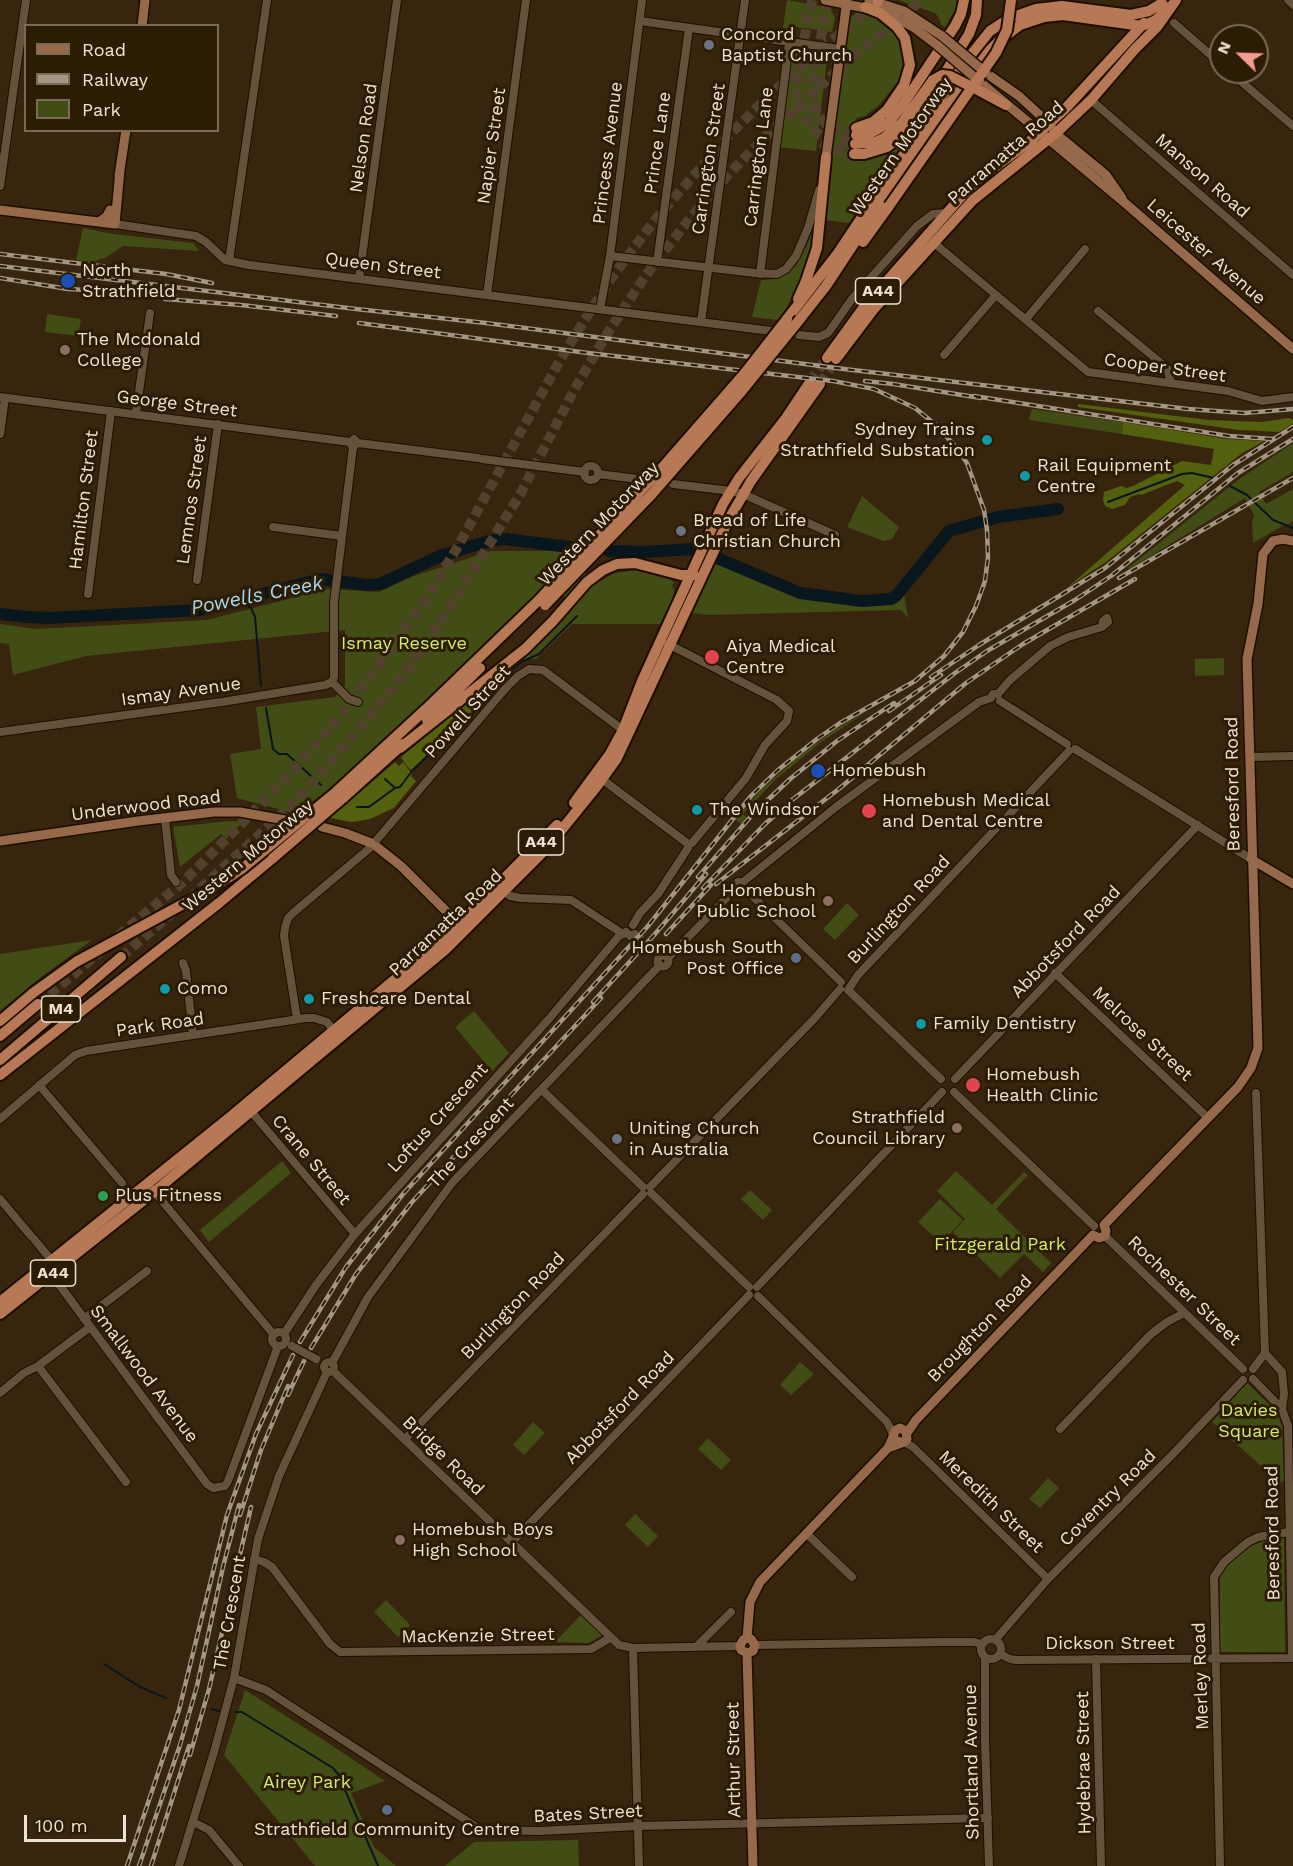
<!DOCTYPE html>
<html>
<head>
<meta charset="utf-8">
<style>
  body { margin:0 }
  #map { position:relative; width:1293px; height:1866px; overflow:hidden; background:#37250e; font-family:"Work Sans",sans-serif }
  canvas { display:block }
  .legend { position:absolute; left:24px; top:24px; width:195px; height:108px; box-sizing:border-box; background:#2d1c04; border:2px solid #7a6b57; margin:0; padding:8px 10px; list-style:none; font-size:18px; color:#ede2d4 }
  .legend li { display:flex; align-items:center; gap:12px; height:30px }
  .legend b { width:30px; border:2px solid #7a6b57 }
  .north { position:absolute; left:1209px; top:24px; width:60px; height:60px; box-sizing:border-box; background:#2d1c04; border:2px solid #7a6b57; border-radius:50%; rotate:293deg; font-size:16px; font-weight:700; line-height:24px; text-align:center; color:#ede2d4 }
  .north::after { content:''; display:block; margin:auto; width:21px; height:27px; background:#f59c92; clip-path:polygon(50% 0,100% 100%,50% 72%,0 100%) }
  .scale { position:absolute; left:24px; top:1815px; width:102px; height:27px; box-sizing:border-box; border:3px solid #ede2d4; border-top:0; padding-left:8px; font-size:18px; line-height:21px; white-space:nowrap; color:#ede2d4; -webkit-text-stroke:4px #2d1c04; paint-order:stroke }
</style>
</head>
<body>
<div id="map">
<canvas width="1293" height="1866"></canvas>
<ul class="legend">
<li><b style="height:8px;background:#96694b"></b>Road</li>
<li><b style="height:8px;background:#a49685"></b>Railway</li>
<li><b style="height:16px;background:#424d15"></b>Park</li>
</ul>
<div class="north">N</div>
<div class="scale">100 m</div>
</div>
<script>
const g = document.querySelector('canvas').getContext('2d');
g.lineJoin = 'round';
function fill(path, color) {
  g.fillStyle = color;
  g.fill(path, 'evenodd');
}
function shape(rows) {
  const path = new Path2D();
  for (const r of rows) {
    if (r.length === 3) {
      path.moveTo(r[0] + r[2], r[1]);
      path.arc(r[0], r[1], r[2], 0, 2 * Math.PI);
      continue;
    }
    path.moveTo(r[0], r[1]);
    for (let i = 2; i < r.length; i += 2) path.lineTo(r[i], r[i + 1]);
  }
  return path;
}
function strokePath(path, color, width, dash) {
  g.strokeStyle = color;
  g.lineWidth = width;
  g.lineCap = dash ? 'butt' : 'round';
  g.setLineDash(dash || []);
  g.stroke(path);
}
function drawText(font, color, halo, rows, align = 'center') {
  g.font = font + ' "Work Sans",sans-serif';
  g.lineWidth = 6;
  g.setLineDash([]);
  g.textBaseline = 'middle';
  g.strokeStyle = halo;
  g.fillStyle = color;
  for (const [text, x, y, turn = 0] of rows) {
    g.save();
    g.translate(x, y);
    g.rotate((+turn || 0) * Math.PI / 180);
    g.textAlign = isNaN(turn) ? turn : align;
    if (halo) g.strokeText(text, 0, 0);
    g.fillText(text, 0, 0);
    g.restore();
  }
}
const green = shape([
  [787,0,830,8,835,18,832,32,796,27,793,41,781,40],
  [898,0,957,0,956,8,945,27,941,25,939,18,935,13],
  [857,12,870,15,882,22,893,30,899,40,904,58,899,80,880,104,865,116,856,118,853,159,861,160,883,155,907,138,849,223,824,220,823,199,851,17],
  [791,46,828,51,816,151,778,147],
  [813,224,815,224,812,244,807,265,788,305,778,320,752,317,761,280,777,279,795,267,808,243],
  [83,228,113,234,193,243,199,251,123,246,105,258,97,260,96,263,76,260],
  [47,314,81,319,78,336,45,332],
  [1032,409,1123,422,1122,434,1029,420],
  [1293,443,1293,472,1259,492,1266,504,1293,489,1293,521,1289,524,1284,525,1253,543,1252,524,1254,515,1245,498,1130,569,1128,568,1238,480],
  [862,496,899,527,892,539,883,541,847,527],
  [491,551,580,551,571,561,597,583,615,573,637,570,672,580,674,583,672,585,674,590,673,597,660,624,572,624,536,659,532,659,528,653,573,605,550,583,404,725,300,815,237,798,230,754,261,749,256,707,335,697,345,685,345,630,86,656,13,675,9,644,0,643,0,624,36,629,207,620,327,589,379,592,414,576],
  [715,563,791,595,838,602,893,602,899,600,904,593,908,618,901,610,708,615,692,613],
  [1224,658,1224,675,1195,676,1195,659],
  [868,711,821,742,775,780,743,814,747,818,741,824,735,819,763,788,797,758,836,729],
  [230,821,239,822,241,824,226,839,221,834,180,867,173,827],
  [847,903,859,915,835,940,823,929],
  [92,940,41,977,0,1011,0,954],
  [474,1011,509,1053,492,1071,455,1027],
  [282,1161,291,1173,209,1242,200,1230],
  [956,1171,992,1205,1024,1172,1028,1175,996,1209,1051,1263,1043,1272,1024,1254,1000,1278,953,1232,965,1219,937,1191],
  [750,1190,772,1210,763,1220,741,1199],
  [940,1199,963,1220,941,1243,918,1222],
  [800,1362,814,1374,791,1395,780,1385],
  [1247,1383,1276,1411,1282,1426,1284,1481,1280,1483,1212,1422],
  [533,1422,545,1433,524,1455,513,1445],
  [708,1438,731,1460,721,1470,698,1449],
  [1048,1478,1059,1488,1040,1508,1029,1499],
  [635,1514,658,1536,648,1547,625,1525],
  [1284,1537,1285,1652,1220,1652,1220,1578,1224,1570,1235,1557,1251,1546,1268,1539],
  [386,1600,410,1625,398,1637,374,1612],
  [581,1615,602,1635,589,1643,555,1642],
  [245,1690,322,1739,385,1781,351,1793,374,1847,396,1866,315,1866,224,1755],
  [578,1840,579,1866,445,1866,474,1842]
]);
const forest = shape([
  [1078,404,1209,420,1262,422,1289,418,1293,420,1293,424,1279,432,1239,430,1078,407],
  [1123,422,1227,439,1264,441,1241,454,1106,562,1068,587,1185,485,1177,481,1141,495,1139,494,1130,497,1125,505,1112,509,1105,506,1103,500,1104,492,1121,486,1127,488,1133,486,1182,461,1211,465,1214,449,1122,434],
  [528,653,531,658,523,660,504,675,472,712,411,770,406,765,401,757],
  [395,762,399,766,403,762,412,774,411,776,416,781,394,808,370,819,352,822,330,818]
]);
const stream = shape([
  [1230,486,1247,495,1273,520,1293,528],
  [1108,502,1182,474,1192,473,1214,478],
  [239,601,251,608,255,617,261,686],
  [266,708,273,749,279,754,287,754,321,785],
  [385,779,395,788],
  [357,807,369,807,395,788,400,787,412,771,473,713,505,675,523,661,539,654,577,616],
  [104,1664,140,1687,166,1698],
  [212,1709,219,1711],
  [236,1712,242,1712,333,1768,338,1774,378,1866]
]);
const river = shape([
  [609,551,645,552,694,549],
  [717,558,800,593,862,601,891,599,896,596,949,531,998,517,1058,509],
  [0,614,26,617,49,618,200,610,321,579,367,585,380,584,440,556,489,541,504,539,578,548]
]);
const minorTunnel = shape([
  [636,934,654,952]
]);
const highwayTunnel = shape([
  [812,0,802,50,796,93,800,109,812,130,826,138,855,144],
  [828,0,813,80,813,103,817,114,826,124,844,134,856,135],
  [821,142,840,151,854,154],
  [810,382,827,358],
  [820,384,836,359],
  [189,899,295,802,369,718,415,659,459,593,521,493,574,390,607,334,646,275,691,217,728,175,768,134,843,65,922,0],
  [118,936,183,882,278,787,338,719,380,664,422,605,457,548,559,362,584,321,610,280,654,221,732,132,772,93,807,61,876,4],
  [121,957,172,913],
  [38,1004,100,952]
]);
const minor = shape([
  [1288,0,1293,5],
  [640,21,840,49],
  [1174,23,1221,64],
  [1230,72,1293,126],
  [1091,100,1293,275],
  [0,186,26,0],
  [115,224,196,236,206,242,225,260,249,265,771,331],
  [934,243,1088,372,1228,391,1262,401,1293,397],
  [610,256,755,273,777,274,786,269,796,256,808,228,819,190],
  [229,261,267,0],
  [657,262,689,28],
  [760,274,789,43],
  [359,279,397,0],
  [487,295,526,0],
  [600,309,610,256,642,0],
  [1098,311,1167,368,1171,383],
  [1026,319,1085,249],
  [701,322,745,0],
  [799,335,819,337,828,333,852,299,917,226,933,214,947,213],
  [944,355,996,295],
  [0,397,350,442],
  [136,413,150,313],
  [0,434,5,398],
  [358,443,478,458],
  [482,459,585,472],
  [591,473,7],
  [598,474,646,480],
  [673,484,731,491,743,494,835,535],
  [273,527,342,536],
  [197,580,218,424],
  [88,594,111,411],
  [668,644,777,700,789,711,787,721,765,745,746,778,692,843],
  [332,682,334,677,334,602,353,447,358,443,354,439,350,443,353,447],
  [332,682,349,699,358,702],
  [998,694,1009,681,1050,646,1068,637,1102,627,1103,621,1107,618,1108,622,1102,627],
  [1000,701,1067,744],
  [0,732,222,702,325,685,332,682],
  [1075,749,1251,859],
  [1250,757,1293,756],
  [599,777,687,843],
  [165,818,171,875,176,882],
  [375,842,505,689,518,676,529,669,543,670,627,733],
  [743,887,841,982],
  [505,892,510,896,521,898,571,900,623,934],
  [633,925,640,913,658,894,688,848],
  [626,932,630,936,635,934],
  [663,961,5.5],
  [668,958,737,887,738,882,743,882,836,807,979,702,991,698,993,694,998,694],
  [183,963,186,971,193,1035],
  [1055,973,1207,1117],
  [848,990,858,975,1069,751],
  [848,990,941,1079],
  [297,1019,284,936,285,928,288,918,293,913,371,847],
  [955,1079,1198,825],
  [39,1085,122,1183],
  [542,1090,643,1187],
  [954,1092,1094,1226],
  [249,1109,355,1234],
  [0,1119,75,1055,86,1051,306,1018,314,1018,327,1022,335,1032],
  [650,1187,815,1018,840,989],
  [152,1189,274,1335],
  [651,1193,749,1287],
  [0,1199,31,1236],
  [1105,1236,1243,1369],
  [34,1239,52,1261,55,1279,207,1484,213,1488,225,1486,228,1481,278,1346],
  [757,1287,942,1092],
  [758,1296,887,1422,893,1434],
  [84,1319,147,1271],
  [279,1339,7],
  [284,1334,316,1285,355,1234,548,1020,619,936,626,932],
  [1265,1353,1282,1372,1284,1394,1282,1409],
  [329,1367,5],
  [332,1363,368,1297,452,1183,660,965],
  [38,1366,126,1482],
  [1253,1369,1265,1353,1256,1093],
  [333,1371,619,1645,633,1648,740,1646],
  [1253,1379,1282,1409,1288,1426,1292,1658],
  [0,1393,24,1373,38,1366,90,1327],
  [1060,1429,1151,1334,1167,1322,1184,1313],
  [405,1439,643,1194],
  [904,1442,913,1447,1048,1579],
  [807,1534,852,1577],
  [512,1542,749,1295],
  [254,1559,264,1562,272,1567,330,1644,340,1652,591,1649,610,1638],
  [991,1649,10],
  [995,1640,1048,1579,1173,1454,1243,1380],
  [755,1645,943,1642,974,1642,981,1644],
  [696,1647,731,1612],
  [633,1648,639,1866],
  [1000,1654,1010,1659,1016,1660,1293,1658],
  [985,1658,985,1739,989,1866],
  [1096,1659,1101,1866],
  [234,1678,266,1690,481,1830,539,1831,638,1826,988,1818],
  [193,1822,209,1830,239,1866],
  [179,1866,214,1752,234,1678,258,1539,279,1476,327,1372],
  [1220,1866,1214,1577,1224,1562,1248,1542,1258,1537,1289,1532]
]);
const major = shape([
  [825,0,881,11,894,16,913,27,937,45],
  [869,0,904,11,942,36],
  [142,26,145,0],
  [986,73,1019,96,1043,118,1061,138,1106,175,1122,198],
  [980,82,1125,203,1293,349],
  [826,157,847,0],
  [119,176,126,130],
  [0,210,115,224,120,170],
  [99,222,107,216,110,210],
  [322,827,345,833,371,843],
  [0,841,138,821,214,812,240,812,296,822],
  [377,847,401,866,462,927],
  [1251,859,1293,884],
  [1104,1225,1238,1087,1251,1068,1258,1048,1247,659,1258,604,1263,554,1273,541,1283,539,1293,541],
  [1093,1235,1099,1238,1105,1236,1106,1231,1104,1225],
  [907,1433,916,1420,1093,1235],
  [888,1448,904,1442,907,1439,906,1431,900,1428,896,1430,893,1436,896,1441,901,1442],
  [747,1638,750,1602,760,1582,888,1448,893,1437],
  [747,1638,751,1639,755,1645,753,1651,747,1653],
  [747,1638,743,1640,740,1646,741,1650,747,1653],
  [747,1653,753,1866]
]);
const highway = shape([
  [878,0,878,2],
  [980,91,1006,105],
  [856,128,873,122,887,110,904,85,910,65,905,38,897,27,880,13,865,7],
  [856,135,868,134,878,129,889,122,902,106,955,26,961,14,964,0],
  [855,144,875,142,884,138,902,123,933,80],
  [854,154,864,154,887,147,905,133,929,99,969,34,976,15,977,0],
  [863,242,889,206],
  [798,299,806,281,817,248,826,157],
  [787,319,838,253,966,61,990,31,1010,18,1036,9,1062,6,1131,15,1149,11,1162,3],
  [800,319,826,286,921,142,990,50,1000,40,1020,25,1044,17,1063,15,1142,26,1156,20,1171,6],
  [827,358,864,307,961,197,980,178,1028,143,1065,109,1144,23],
  [836,359,873,310,973,200,1056,133,1091,100,1135,49,1157,27,1176,0],
  [427,720,480,668],
  [400,748,525,649,553,621,587,582,603,570,617,564,635,563,681,575,694,575],
  [336,792,426,709,540,599],
  [343,798,403,744],
  [574,803,610,754,623,730,642,681,723,504,739,478,786,418,810,382],
  [0,1021,33,993],
  [0,1036,38,1004],
  [0,1060,121,957],
  [0,1075,219,903,273,858],
  [0,1302,229,1118,448,935,557,825],
  [0,1314,154,1192,445,950,546,849,597,786,617,758,729,519,751,481,820,384]
]);
const rail = shape([
  [0,254,166,274,212,283],
  [0,266,356,309,486,323,844,369,1188,409,1245,413,1293,409],
  [0,278,68,289,175,295],
  [165,299,241,305,336,316],
  [865,381,893,384,981,398],
  [974,396,1229,436,1273,439],
  [1119,578,1293,478],
  [931,677,979,645,1105,568,1233,465,1293,427],
  [889,711,941,675],
  [698,877,753,814,790,779,837,741,894,703],
  [716,884,840,788,966,683,1023,644,1135,579],
  [703,888,765,824,792,800,955,673,987,651,1075,600,1111,576,1238,473,1293,439],
  [666,934,711,885],
  [593,1002,655,934,706,874],
  [300,1342,346,1267,403,1194,648,926,751,796,778,770,817,739,840,723,915,681,944,656,963,632,976,606,985,581,988,557,987,530,984,510,967,463,954,445,936,425,915,408,874,389,833,381,588,353,359,323],
  [311,1348,356,1274,412,1202,601,998],
  [288,1395,304,1361],
  [240,1515,261,1450,288,1386],
  [190,1755,209,1689,251,1507],
  [127,1866,179,1710,227,1515,256,1434,293,1355],
  [139,1866,180,1745,197,1686,223,1567,239,1505],
  [151,1866,189,1746]
]);
const minorBridge = shape([
  [292,1346,316,1359]
]);
const majorBridge = shape([
  [942,36,986,73],
  [937,45,980,82]
]);
const highwayBridge = shape([
  [933,80,942,75,950,76,980,91],
  [889,206,996,53,1007,30,1011,0],
  [540,599,661,469,744,374,787,319],
  [545,605,652,494,740,393,800,319],
  [273,858,343,798],
  [33,993,76,962,211,889,243,868,336,792]
]);
const markers = [
  [709,45,6,"#6b7280"],
  [68,281,8,"#1a4fb4"],
  [65,350,6,"#8d6e63"],
  [987,440,6,"#0f9aa8"],
  [1025,476,6,"#0f9aa8"],
  [681,531,6,"#6b7280"],
  [712,657,8,"#e0444e"],
  [818,771,8,"#1a4fb4"],
  [697,810,6,"#0f9aa8"],
  [869,811,8,"#e0444e"],
  [828,901,6,"#8d6e63"],
  [796,958,6,"#5c6f8a"],
  [165,989,6,"#0f9aa8"],
  [309,999,6,"#0f9aa8"],
  [921,1024,6,"#0f9aa8"],
  [973,1085,8,"#e0444e"],
  [957,1128,6,"#8d6e63"],
  [617,1139,6,"#6b7280"],
  [103,1196,6,"#2e9e5b"],
  [400,1540,6,"#8d6e63"],
  [387,1810,6,"#5c6f8a"]
];
const shields = [
  [878,291,45],
  [541,842,45],
  [61,1009,39],
  [53,1273,45]
];
const shieldNames = [
  ["A44",878,291],
  ["A44",541,842],
  ["M4",61,1009],
  ["A44",53,1273]
];
const poiNames = [
  ["Concord",721,35],
  ["Baptist Church",721,56],
  ["North",82,271],
  ["Strathfield",82,292],
  ["The Mcdonald",77,340],
  ["College",77,361],
  ["Sydney Trains",975,430,"right"],
  ["Strathfield Substation",975,451,"right"],
  ["Rail Equipment",1037,466],
  ["Centre",1037,487],
  ["Bread of Life",693,521],
  ["Christian Church",693,542],
  ["Aiya Medical",726,647],
  ["Centre",726,668],
  ["Homebush",832,771],
  ["Homebush Medical",882,801],
  ["and Dental Centre",882,822],
  ["The Windsor",709,810],
  ["Homebush",816,891,"right"],
  ["Public School",816,912,"right"],
  ["Homebush South",784,948,"right"],
  ["Post Office",784,969,"right"],
  ["Como",177,989],
  ["Freshcare Dental",321,999],
  ["Family Dentistry",933,1024],
  ["Homebush",986,1075],
  ["Health Clinic",986,1096],
  ["Strathfield",945,1118,"right"],
  ["Council Library",945,1139,"right"],
  ["Uniting Church",629,1129],
  ["in Australia",629,1150],
  ["Plus Fitness",115,1196],
  ["Homebush Boys",412,1530],
  ["High School",412,1551],
  ["Strathfield Community Centre",387,1830,"center"]
];
const streetNames = [
  ["Nelson Road",364,138,-82],
  ["Prince Lane",658,143,-82],
  ["Napier Street",492,146,-82],
  ["Western Motorway",901,147,-55],
  ["Princess Avenue",608,153,-83],
  ["Parramatta Road",1006,153,-41],
  ["Carrington Lane",759,157,-83],
  ["Carrington Street",709,159,-82],
  ["Manson Road",1202,176,41],
  ["Leicester Avenue",1206,252,41],
  ["Queen Street",383,266,7],
  ["Cooper Street",1165,368,8],
  ["George Street",177,404,7],
  ["Hamilton Street",84,500,-83],
  ["Lemnos Street",192,500,-82],
  ["Western Motorway",599,524,-46],
  ["Ismay Avenue",181,692,-8],
  ["Powell Street",468,712,-48],
  ["Beresford Road",1233,784,-91],
  ["Underwood Road",146,806,-7],
  ["Western Motorway",248,856,-40],
  ["Burlington Road",899,910,-47],
  ["Parramatta Road",446,923,-43],
  ["Abbotsford Road",1066,942,-46],
  ["Park Road",160,1025,-8],
  ["Melrose Street",1142,1034,43],
  ["Loftus Crescent",438,1118,-48],
  ["The Crescent",471,1143,-47],
  ["Crane Street",311,1160,50],
  ["Rochester Street",1184,1291,44],
  ["Burlington Road",513,1306,-46],
  ["Broughton Road",980,1329,-46],
  ["Smallwood Avenue",144,1374,53],
  ["Abbotsford Road",620,1408,-46],
  ["Bridge Road",443,1456,44],
  ["Coventry Road",1108,1498,-45],
  ["Meredith Street",991,1502,44],
  ["Beresford Road",1273,1533,-91],
  ["The Crescent",230,1613,-80],
  ["MacKenzie Street",478,1636,-1],
  ["Dickson Street",1110,1644],
  ["Merley Road",1201,1676,-92],
  ["Arthur Street",734,1760,-91],
  ["Shortland Avenue",972,1762,-91],
  ["Hydebrae Street",1084,1763,-91],
  ["Bates Street",588,1814,-3]
];
const parkNames = [
  ["Ismay Reserve",404,644],
  ["Fitzgerald Park",1000,1245],
  ["Davies",1249,1411],
  ["Square",1249,1432],
  ["Airey Park",307,1783]
];
const waterNames = [
  ["Powells Creek",257,596,-11]
];
fill(green, '#424d15');
fill(forest, '#53600e');
strokePath(stream, '#08161e', 2);
strokePath(river, '#08161e', 12);
strokePath(minorTunnel, '#52412c', 8, [8, 4]);
strokePath(highwayTunnel, '#52412c', 10, [10, 5]);
strokePath(minor, '#1e0e00', 10);
strokePath(major, '#1e0e00', 12);
strokePath(highway, '#1e0e00', 14);
strokePath(minor, '#65523a', 8);
strokePath(major, '#96694b', 9);
strokePath(highway, '#b77856', 10);
strokePath(rail, '#a49685', 4.5);
strokePath(rail, '#2d1c04', 2, [7]);
strokePath(minorBridge, '#1e0e00', 10, []);
strokePath(majorBridge, '#1e0e00', 12, []);
strokePath(highwayBridge, '#1e0e00', 14, []);
strokePath(minorBridge, '#65523a', 8);
strokePath(majorBridge, '#96694b', 9);
strokePath(highwayBridge, '#b77856', 10);
for (const [x, y, r, color] of markers) {
  const dot = new Path2D();
  dot.arc(x, y, r, 0, 2 * Math.PI);
  g.fillStyle = color;
  g.fill(dot);
  strokePath(dot, '#2d1c04', 2);
}
for (const [x, y, w] of shields) {
  const box = new Path2D();
  box.roundRect(x - w / 2, y - 13, w, 26, 4.5);
  g.fillStyle = '#2d1c04';
  g.fill(box);
  strokePath(box, '#ede2d4', 1.5);
}
drawText('bold 16px', '#ede2d4', null, shieldNames);
drawText('18px', '#ede2d4', '#2d1c04', poiNames, 'left');
drawText('18px', '#ede2d4', '#2d1c04', streetNames);
drawText('18px', '#d1eb6a', '#2d1c04', parkNames);
drawText('italic 20px', '#a7d6f2', '#2d1c04', waterNames);
</script>
</body>
</html>
